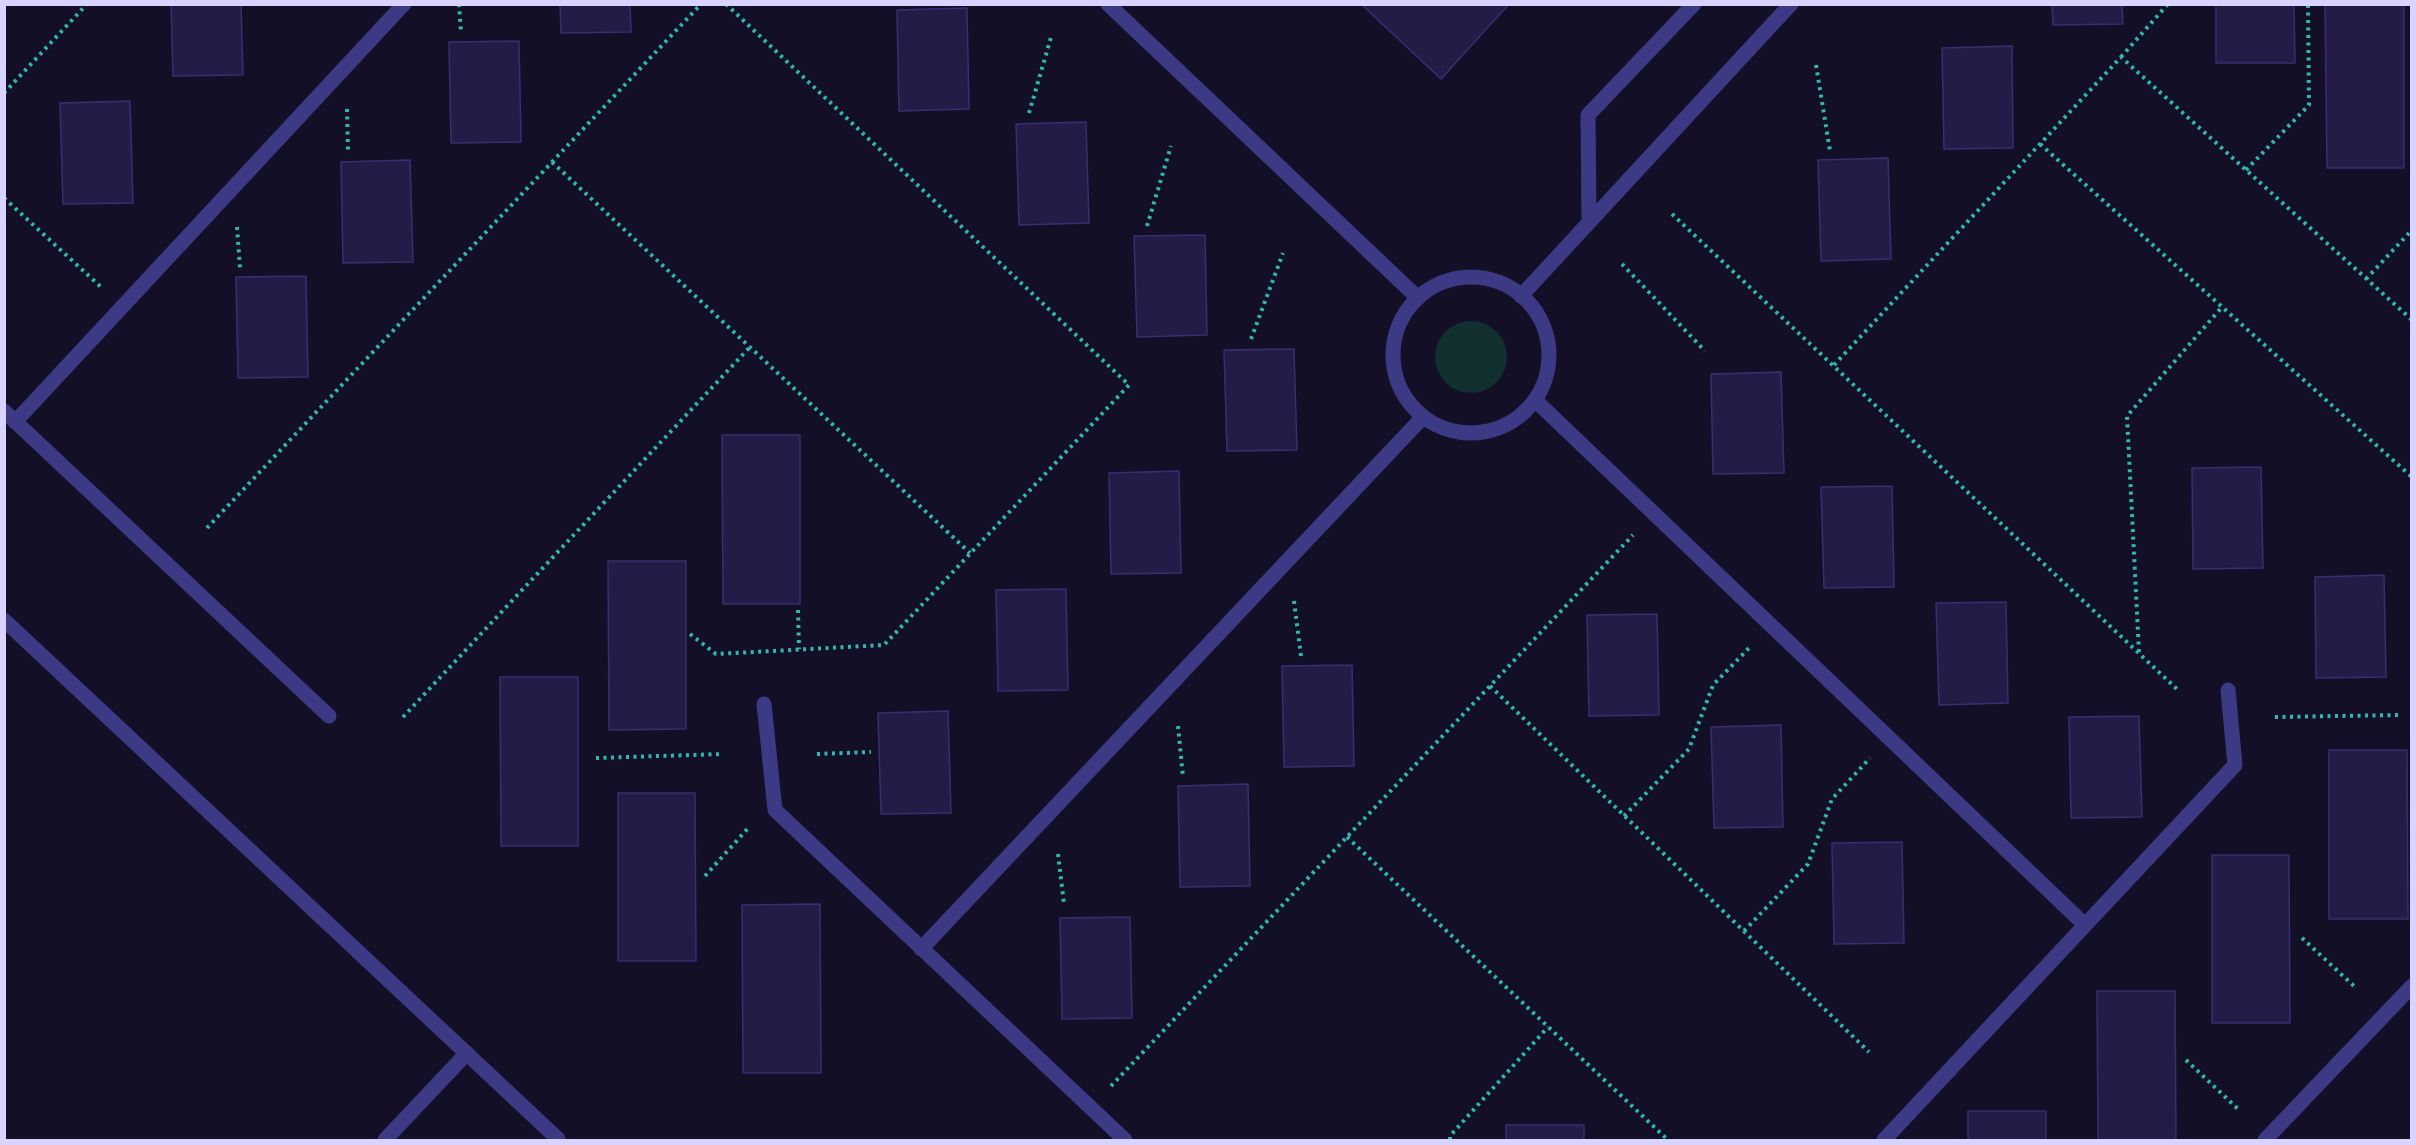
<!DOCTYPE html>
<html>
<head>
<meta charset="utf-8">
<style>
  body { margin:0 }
  #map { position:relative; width:2416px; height:1145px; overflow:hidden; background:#130f26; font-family:Figtree,sans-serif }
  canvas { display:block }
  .frame { position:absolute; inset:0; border:6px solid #d9d4ff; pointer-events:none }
</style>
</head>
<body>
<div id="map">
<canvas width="2416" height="1145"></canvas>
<div class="frame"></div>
</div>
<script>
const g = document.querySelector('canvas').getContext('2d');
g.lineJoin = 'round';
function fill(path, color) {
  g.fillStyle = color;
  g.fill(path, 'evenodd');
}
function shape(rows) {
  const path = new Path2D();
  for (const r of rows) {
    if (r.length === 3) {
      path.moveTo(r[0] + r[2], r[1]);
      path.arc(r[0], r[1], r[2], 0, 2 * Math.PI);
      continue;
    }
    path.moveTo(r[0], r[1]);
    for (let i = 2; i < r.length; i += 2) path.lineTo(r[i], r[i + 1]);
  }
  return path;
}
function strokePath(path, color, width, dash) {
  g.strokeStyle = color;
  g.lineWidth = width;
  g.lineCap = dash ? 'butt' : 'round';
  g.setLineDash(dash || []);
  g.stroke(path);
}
const green = shape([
  [1471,357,36]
]);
const building = shape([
  [171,4,241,4,243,75,173,76,171,4],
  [560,4,630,4,631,32,561,33,560,4],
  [1361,4,1509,4,1441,79,1361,4],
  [2052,4,2122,4,2123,24,2053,25,2052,4],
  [2216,4,2294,4,2295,63,2216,63,2216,4],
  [2325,4,2404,4,2404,168,2327,168,2325,4],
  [967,8,969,109,899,111,897,10,967,8],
  [519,41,521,142,451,143,449,42,519,41],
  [2012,46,2013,148,1944,149,1942,48,2012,46],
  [130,101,133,203,63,204,60,103,130,101],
  [1086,122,1089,223,1019,225,1016,124,1086,122],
  [1888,158,1891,259,1821,261,1818,160,1888,158],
  [410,160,413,262,343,263,341,162,410,160],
  [1205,235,1207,335,1137,337,1134,236,1205,235],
  [306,276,308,377,238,378,236,277,306,276],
  [1294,349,1297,450,1227,451,1224,350,1294,349],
  [1781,372,1784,473,1713,474,1711,374,1781,372],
  [722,435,800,435,800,604,723,604,722,435],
  [2261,467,2263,568,2193,569,2192,468,2261,467],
  [1179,471,1181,573,1111,574,1109,473,1179,471],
  [1892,486,1894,587,1824,588,1821,487,1892,486],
  [608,561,686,561,686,729,609,730,608,561],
  [2384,575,2386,677,2316,678,2315,577,2384,575],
  [1066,589,1068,690,998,691,996,590,1066,589],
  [2006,602,2008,703,1939,705,1936,603,2006,602],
  [1657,614,1659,715,1589,716,1587,615,1657,614],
  [1352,665,1354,766,1284,767,1282,666,1352,665],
  [500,677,578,677,578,846,501,846,500,677],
  [948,711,951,813,881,814,878,713,948,711],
  [2139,716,2142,817,2071,818,2069,717,2139,716],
  [1781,725,1783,827,1714,828,1711,727,1781,725],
  [2329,750,2407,750,2408,919,2329,919,2329,750],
  [1248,784,1250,886,1180,887,1178,786,1248,784],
  [618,793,695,793,696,961,618,961,618,793],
  [1902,842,1904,943,1834,944,1832,843,1902,842],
  [2212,855,2289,855,2290,1023,2212,1023,2212,855],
  [820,904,821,1073,743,1073,742,905,820,904],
  [1130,917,1132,1018,1062,1019,1060,918,1130,917],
  [2097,991,2175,991,2176,1140,2098,1140,2097,991],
  [1968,1111,2046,1111,2046,1140,1968,1140,1968,1111],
  [1506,1125,1584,1125,1584,1140,1506,1140,1506,1125]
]);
const path = shape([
  [459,4,461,32],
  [2121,57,2168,4],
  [1816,65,1830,151],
  [4,93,87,4],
  [347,109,348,153],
  [1029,113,1052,34],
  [2040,144,2412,477],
  [552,162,970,553],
  [2246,170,2309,105,2308,4],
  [4,198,101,287],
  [1672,214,2179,691],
  [1147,226,1171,146],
  [237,227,240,268],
  [1622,264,1705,351],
  [2366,279,2412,230],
  [1251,339,1283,253],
  [1834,365,2121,57,2412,320],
  [207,528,701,4],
  [1294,601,1301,656],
  [798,610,799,649],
  [690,634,716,654,884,645,1129,385,726,4],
  [2139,652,2127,416,2222,307],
  [1490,686,1869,1052],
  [403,717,750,347],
  [2275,717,2400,715],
  [1178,726,1183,777],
  [817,754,871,752],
  [596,758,723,754],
  [1624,816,1689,749,1713,685,1750,647],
  [1347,837,1668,1140],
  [1058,854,1064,904],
  [705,876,750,826],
  [1744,931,1808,864,1832,799,1870,758],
  [2302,938,2355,987],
  [2186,1060,2238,1109],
  [1111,1086,1633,535],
  [1450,1140,1450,1136,1548,1027]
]);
const lane = shape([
  [1589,222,1588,115,1694,4]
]);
const street = shape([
  [1108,4,1418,298],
  [1471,355,78],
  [1521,296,1791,4],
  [1535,400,2085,925],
  [4,411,329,716],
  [15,422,404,4],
  [4,620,558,1139,556,1140],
  [764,704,775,810,1125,1140],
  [921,949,1423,417],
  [385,1140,467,1053],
  [1884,1140,2235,765,2228,690],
  [2265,1140,2412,986]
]);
fill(green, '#12302f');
fill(building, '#241b47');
strokePath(building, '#3b2d73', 1.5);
strokePath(path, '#2fb8b0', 4, [3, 4.5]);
strokePath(lane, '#3d3a85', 15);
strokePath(street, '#3d3a85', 15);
</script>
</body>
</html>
